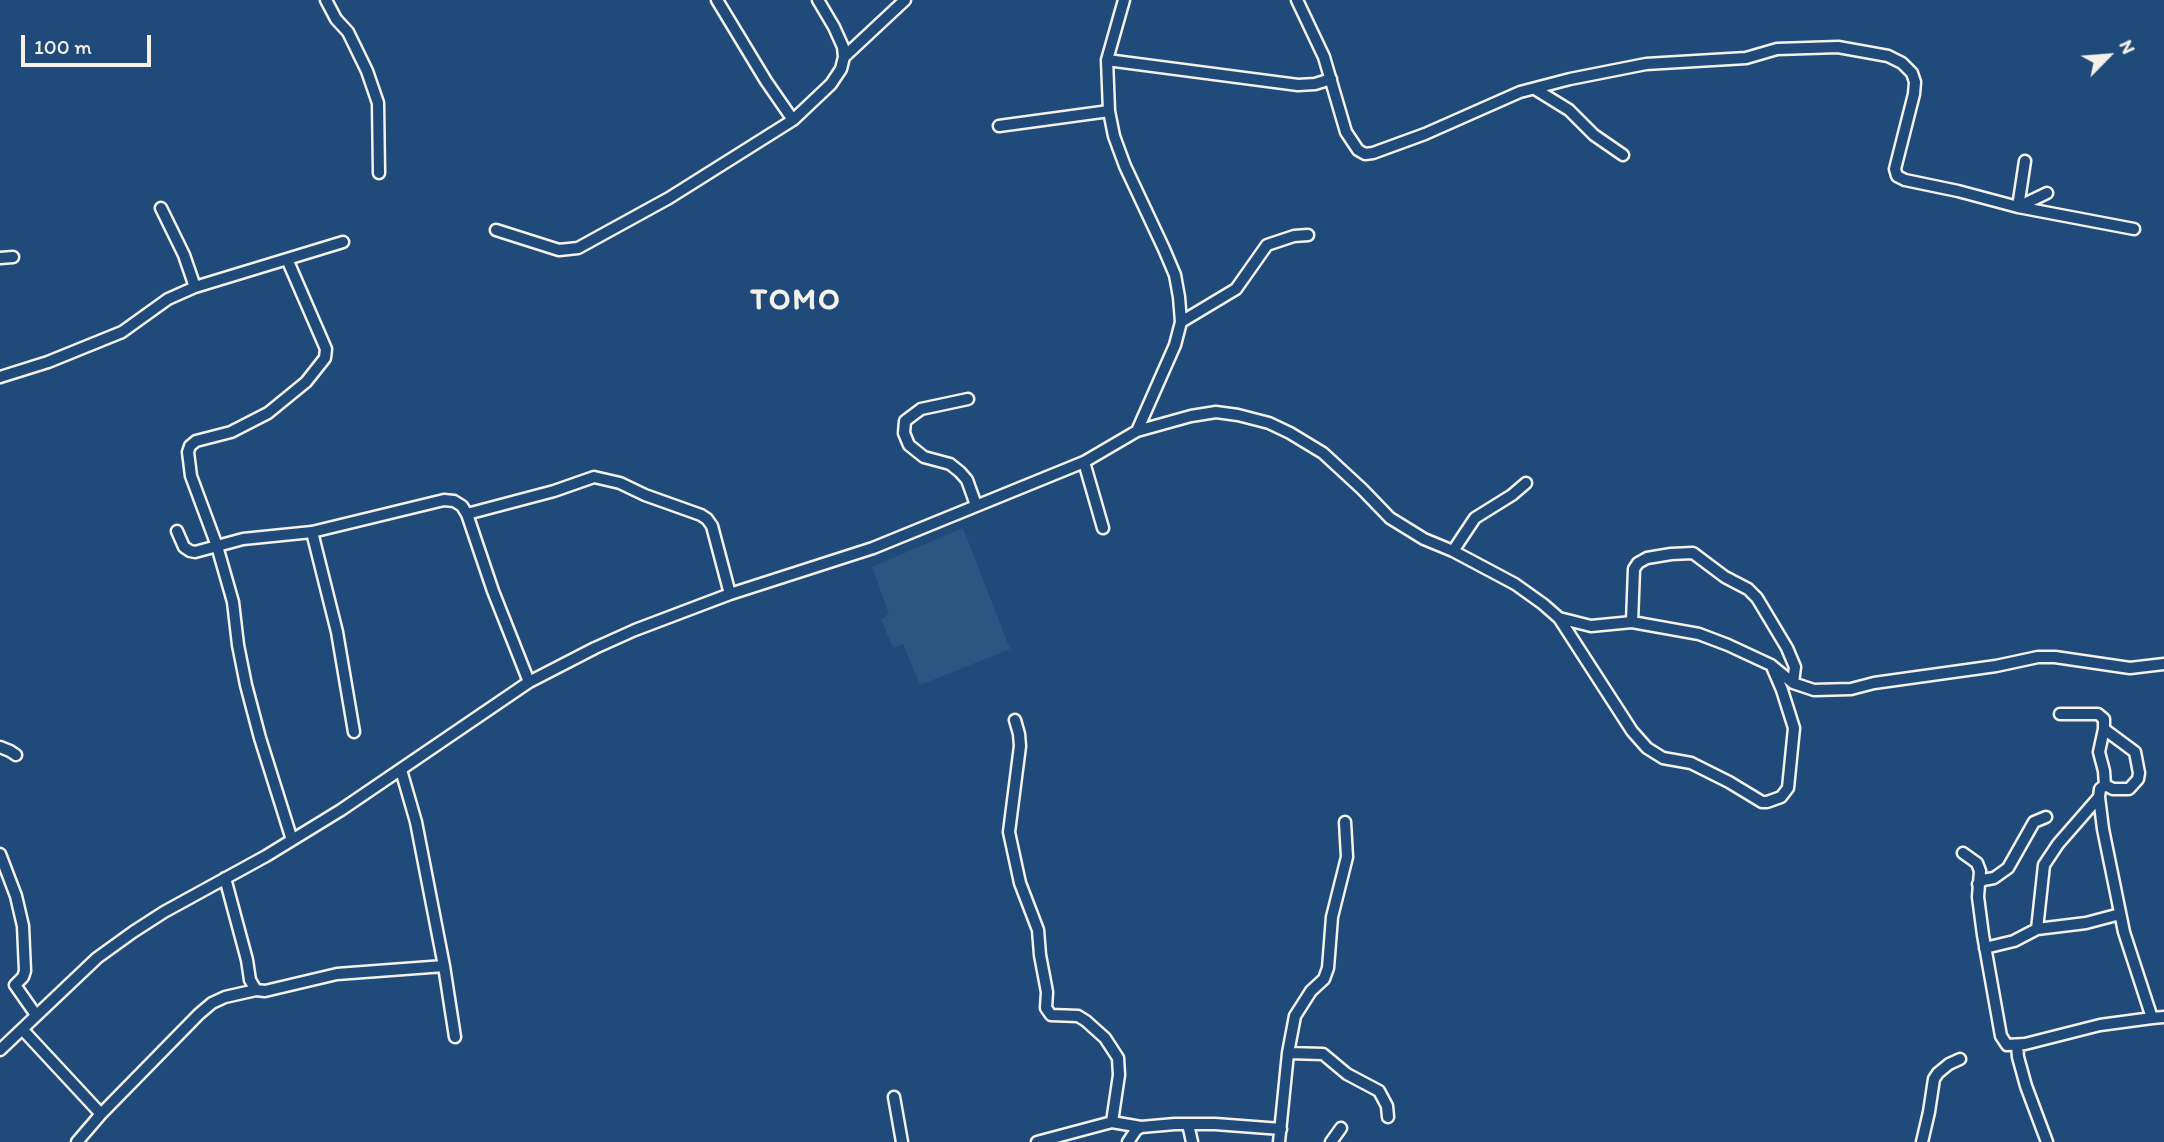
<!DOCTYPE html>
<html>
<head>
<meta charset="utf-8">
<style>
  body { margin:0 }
  #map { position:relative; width:2164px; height:1142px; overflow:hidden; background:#1f4a7a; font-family:Itim,sans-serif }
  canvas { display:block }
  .north { position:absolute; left:2073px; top:21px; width:70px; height:70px; -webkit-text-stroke:5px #1f4a7a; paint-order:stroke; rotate:65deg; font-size:19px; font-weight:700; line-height:28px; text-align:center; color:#f4f1e8 }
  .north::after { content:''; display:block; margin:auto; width:24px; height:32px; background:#f4f1e8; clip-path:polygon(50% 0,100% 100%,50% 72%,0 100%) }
  .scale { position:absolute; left:21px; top:35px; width:130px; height:32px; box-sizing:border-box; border:4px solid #f4f1e8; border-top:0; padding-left:9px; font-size:21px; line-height:24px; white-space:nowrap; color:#f4f1e8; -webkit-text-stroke:5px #1f4a7a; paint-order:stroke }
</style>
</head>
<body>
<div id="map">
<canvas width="2164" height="1142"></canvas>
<div class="north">N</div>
<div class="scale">100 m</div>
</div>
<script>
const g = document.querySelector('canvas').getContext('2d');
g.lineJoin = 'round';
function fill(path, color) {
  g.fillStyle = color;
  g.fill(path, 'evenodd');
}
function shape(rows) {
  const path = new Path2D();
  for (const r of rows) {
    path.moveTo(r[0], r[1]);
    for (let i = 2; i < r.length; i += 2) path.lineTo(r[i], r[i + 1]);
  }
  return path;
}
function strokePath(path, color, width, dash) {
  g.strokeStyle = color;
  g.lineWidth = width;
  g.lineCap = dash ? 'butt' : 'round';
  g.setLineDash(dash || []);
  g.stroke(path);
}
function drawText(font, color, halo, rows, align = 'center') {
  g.font = font + ' Itim,sans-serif';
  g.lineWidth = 7;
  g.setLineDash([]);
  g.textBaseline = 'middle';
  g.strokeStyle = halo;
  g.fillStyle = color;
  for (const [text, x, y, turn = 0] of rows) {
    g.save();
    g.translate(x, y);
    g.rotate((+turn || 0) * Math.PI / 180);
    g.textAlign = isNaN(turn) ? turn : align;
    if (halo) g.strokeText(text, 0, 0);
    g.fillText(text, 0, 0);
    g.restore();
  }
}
const built = shape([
  [963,528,1010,649,920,685,903,644,893,648,881,619,889,614,872,567]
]);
const minor = shape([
  [326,0,336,19,348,32,367,71,378,103,379,173],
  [717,0,766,81,793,120],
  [818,0,834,27,843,47,844,57],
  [1124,0,1107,60,1109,111,1114,136,1125,166,1164,249,1175,275,1179,297,1181,322,1175,345,1137,431],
  [1297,0,1324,57,1346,132,1358,150,1365,154,1373,153,1425,134,1520,92,1570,79,1646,64,1746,58,1777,49,1838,47,1888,56,1902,63,1912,73,1915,82,1914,94,1895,169,1897,176,1905,180,1958,191,2018,207,2134,229],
  [1107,60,1298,85,1315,84,1331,79],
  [1535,89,1569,110,1594,135,1623,155],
  [999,126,1109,111],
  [2018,207,2025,161],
  [2018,207,2047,193],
  [161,208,184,255,195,287],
  [496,230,559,250,578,248,669,198,793,120,831,84,841,69,844,57,905,0],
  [0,258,13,257],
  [287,259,326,349,325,358,306,382,268,413,231,432,196,441,190,446,188,452,191,476,217,546,233,602,238,645,246,685,260,738,292,840],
  [1181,322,1236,289,1267,245,1294,236,1308,235],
  [0,377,48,362,122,332,168,299,195,287,343,242],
  [968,399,921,409,905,421,904,433,909,445,924,457,950,464,960,472,967,480,976,505],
  [1084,462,1103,528],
  [467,514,554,491,594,477,620,483,645,495,701,515,707,519,712,526,730,594],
  [177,531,184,547,190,551,195,552,243,539,312,532,444,500,454,501,462,506,467,514,493,591,529,682],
  [312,532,337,632,354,732],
  [1453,551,1475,518,1512,495,1526,483],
  [1559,618,1632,731,1647,748,1663,758,1691,763,1729,782,1762,802,1767,802,1781,797,1788,788,1794,728,1782,690,1773,669],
  [1632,622,1634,569,1638,563,1647,558,1671,554,1693,553,1725,577,1748,589,1757,598,1787,648,1795,667,1793,683],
  [2060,714,2098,714,2104,719,2104,729,2099,752,2104,771,2105,785,2100,789,2099,797,2103,829,2124,932,2152,1018,2164,1017],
  [1015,720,1019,734,1020,746,1009,832,1020,883,1038,930,1040,955,1047,992,1046,1008,1051,1015,1078,1016,1086,1021,1105,1038,1118,1058,1119,1075,1112,1122],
  [2104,729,2135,752,2139,773,2138,779,2129,789,2113,789,2105,785],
  [0,747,10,751,16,755],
  [401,770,416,822,444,966,455,1037],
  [1963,853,1977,863,1980,871,1978,897,1983,935,2001,1036,2007,1045,2025,1044,2100,1025,2152,1018],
  [0,854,16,896,23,926,25,971,23,977,15,985,36,1015],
  [225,878,247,960,250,980,256,990,265,991,337,974,444,966],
  [1978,884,1983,880,1994,878,2008,868,2034,822,2046,817],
  [2037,929,2044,865,2058,844,2099,797],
  [1985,948,2014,941,2037,929,2086,923,2120,914],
  [22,1029,101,1114],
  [2017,1045,2018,1057,2026,1086,2047,1142],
  [0,1050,97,958,133,932,164,912,266,856,341,810,529,682,595,648,635,630,730,594,873,548,1084,462,1137,431,1191,416,1216,412,1238,415,1269,423,1290,433,1323,453,1362,489,1390,518,1424,539,1453,551,1515,584,1543,604,1559,618,1591,626,1632,622,1699,634,1728,645,1771,665,1793,683,1814,690,1851,689,1874,683,1996,666,2038,657,2055,657,2130,668,2164,664],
  [1288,1053,1323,1054,1347,1074,1379,1091,1387,1106,1388,1117],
  [894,1097,902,1142],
  [1188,1124,1192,1142],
  [77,1142,101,1114,199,1014,212,1003,225,997,256,990],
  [1037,1142,1112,1122,1141,1127,1175,1124,1215,1124,1281,1129],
  [1128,1142,1136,1130,1141,1127],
  [1279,1142,1288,1053,1295,1016,1311,991,1324,979,1328,968,1332,917,1347,857,1345,822],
  [1331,1142,1341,1128],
  [1922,1142,1929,1112,1934,1079,1938,1073,1949,1064,1960,1059]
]);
const districtNames = [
  ["TOMO",796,301]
];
fill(built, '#2d5581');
strokePath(minor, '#f4f1e8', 15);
strokePath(minor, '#1f4a7a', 10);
g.letterSpacing = '2px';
drawText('bold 30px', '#f4f1e8', '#1f4a7a', districtNames);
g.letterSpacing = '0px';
</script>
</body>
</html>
